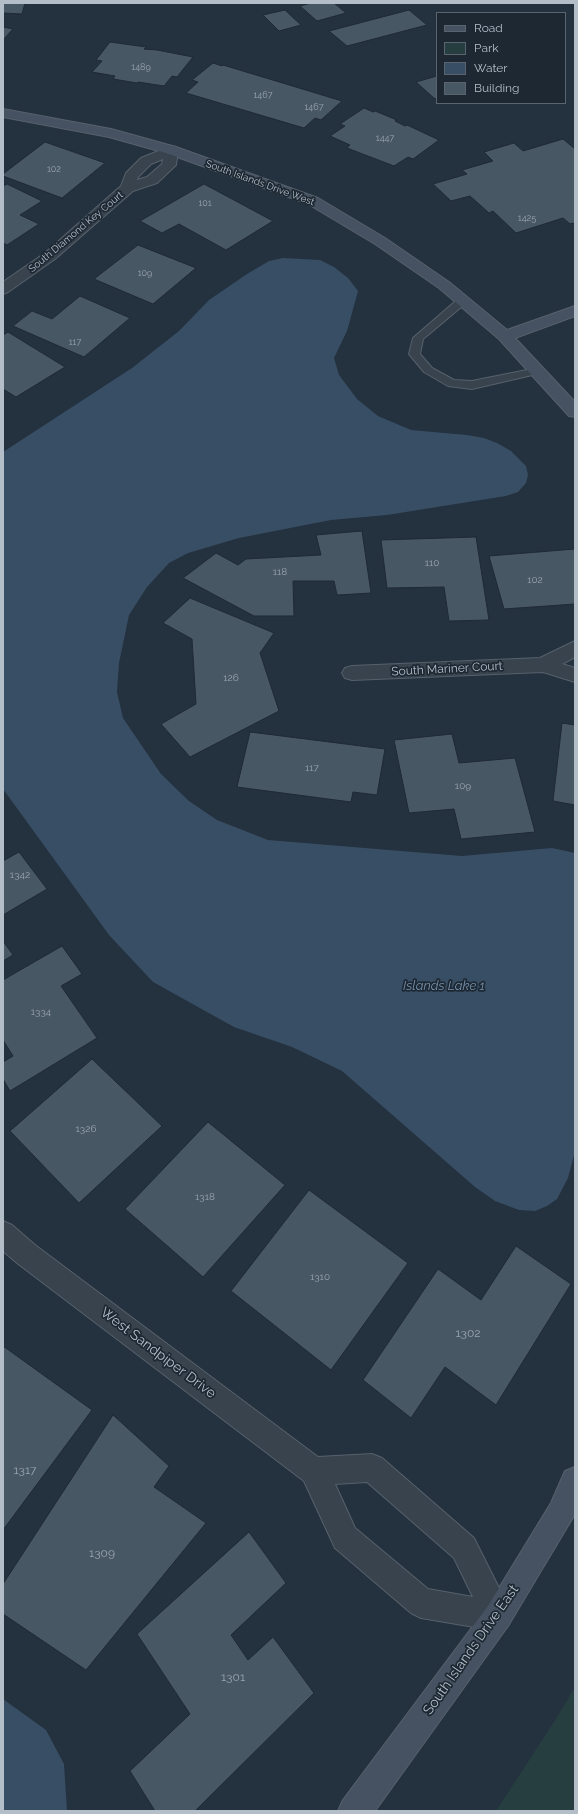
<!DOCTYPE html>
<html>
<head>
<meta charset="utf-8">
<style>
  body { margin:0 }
  #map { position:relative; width:578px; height:1814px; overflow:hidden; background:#24313e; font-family:Raleway,sans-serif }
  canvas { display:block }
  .frame { position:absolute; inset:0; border:4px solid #b4bec9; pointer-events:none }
  .legend { position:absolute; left:436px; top:12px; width:130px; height:92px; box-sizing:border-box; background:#1d2833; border:1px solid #59646f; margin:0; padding:5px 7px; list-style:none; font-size:12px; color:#b4bec9 }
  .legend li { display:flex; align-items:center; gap:8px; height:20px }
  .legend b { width:20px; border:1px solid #59646f }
</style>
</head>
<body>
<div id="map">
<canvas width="578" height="1814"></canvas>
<div class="frame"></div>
<ul class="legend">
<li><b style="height:5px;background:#465261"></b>Road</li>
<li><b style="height:11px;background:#263e3f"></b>Park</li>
<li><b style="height:11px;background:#384e65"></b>Water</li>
<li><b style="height:11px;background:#485764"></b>Building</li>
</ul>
</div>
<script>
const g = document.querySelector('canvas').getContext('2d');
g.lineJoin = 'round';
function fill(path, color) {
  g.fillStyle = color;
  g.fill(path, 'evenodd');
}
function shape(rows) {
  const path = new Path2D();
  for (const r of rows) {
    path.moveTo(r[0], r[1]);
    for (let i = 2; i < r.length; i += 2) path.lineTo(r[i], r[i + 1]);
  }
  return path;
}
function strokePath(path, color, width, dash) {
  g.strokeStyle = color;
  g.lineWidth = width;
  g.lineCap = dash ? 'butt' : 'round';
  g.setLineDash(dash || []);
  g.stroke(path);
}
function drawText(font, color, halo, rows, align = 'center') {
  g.font = font + ' Raleway,sans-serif';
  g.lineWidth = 3.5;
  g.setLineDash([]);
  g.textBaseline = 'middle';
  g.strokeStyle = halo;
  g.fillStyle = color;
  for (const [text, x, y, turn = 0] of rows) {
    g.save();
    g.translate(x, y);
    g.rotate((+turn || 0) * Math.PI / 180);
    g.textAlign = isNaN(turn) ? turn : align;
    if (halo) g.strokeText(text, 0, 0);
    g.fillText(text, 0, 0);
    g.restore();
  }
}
const green = shape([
  [575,1687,575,1811,496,1811,559,1714]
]);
const water = shape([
  [283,258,320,260,334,267,348,278,358,291,347,331,334,358,339,375,357,399,378,416,411,430,467,435,484,438,497,443,511,451,526,466,528,475,526,483,518,492,506,496,387,515,331,520,239,538,188,553,169,563,147,587,129,615,119,663,117,692,123,718,161,774,189,801,217,820,268,840,462,856,552,848,575,853,575,1151,568,1178,557,1199,547,1206,535,1211,519,1210,495,1201,475,1187,342,1071,292,1047,234,1027,153,982,109,935,3,789,3,452,132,368,179,331,209,300,247,274,269,261],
  [3,1699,46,1730,64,1764,67,1811,3,1811]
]);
const building = shape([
  [3,3,25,3,22,14,3,13,3,3],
  [311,3,334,3,346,13,317,21,300,6,311,3],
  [285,10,301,25,279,31,263,15,285,10],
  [409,10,427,25,347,46,329,31,409,10],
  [3,27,13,29,3,40,3,27],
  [110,42,146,47,144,49,157,50,193,57,177,77,172,76,164,86,138,82,137,83,113,79,115,76,92,72,102,61,96,60,110,42],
  [213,63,222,66,223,65,342,101,321,120,315,118,304,128,186,93,198,82,192,80,213,63],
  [437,76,437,98,435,99,416,82,437,76],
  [364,108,373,112,375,111,397,120,395,121,405,126,407,125,439,140,413,159,408,157,394,166,347,148,350,145,330,136,345,126,340,124,364,108],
  [563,139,575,149,575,225,573,223,570,224,563,218,516,233,493,211,489,213,470,196,451,201,433,184,467,174,462,170,493,161,484,152,514,143,523,151,563,139],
  [45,142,105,163,62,198,3,176,3,174,45,142],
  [7,184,42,201,20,215,39,224,7,245,3,243,3,186,7,184],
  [204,184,273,221,226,250,179,224,162,233,140,221,204,184],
  [138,245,196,268,153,304,94,279,138,245],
  [80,296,130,318,84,357,13,326,32,311,52,319,80,296],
  [8,332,65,367,16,397,3,389,3,335,8,332],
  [362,531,371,593,337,595,334,581,293,581,294,616,254,616,183,578,216,553,238,565,246,559,321,555,316,535,362,531],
  [476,537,489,620,449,621,444,587,387,588,381,540,476,537],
  [575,549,575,604,504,609,489,556,575,549],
  [190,598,274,633,260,653,279,711,190,757,161,724,196,704,192,639,163,623,190,598],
  [562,723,575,725,575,805,553,801,562,723],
  [250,732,385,749,377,795,353,792,351,802,237,787,250,732],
  [452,734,459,763,515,758,535,832,461,839,454,809,409,813,394,740,452,734],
  [19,852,47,889,3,915,3,861,19,852],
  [3,941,13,955,3,961,3,941],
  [62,946,82,974,61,986,97,1038,10,1091,3,1079,3,1062,13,1056,3,1040,3,980,62,946],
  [92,1059,162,1126,79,1203,10,1131,92,1059],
  [208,1122,285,1185,203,1277,125,1209,208,1122],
  [309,1190,408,1263,331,1370,231,1291,309,1190],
  [516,1246,571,1284,496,1405,445,1367,411,1418,363,1380,438,1269,481,1300,516,1246],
  [3,1346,92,1410,3,1530,3,1346],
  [113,1415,169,1466,154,1487,206,1523,86,1670,3,1614,3,1584,113,1415],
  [249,1532,286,1583,231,1635,248,1660,273,1637,314,1693,195,1811,155,1811,130,1771,190,1714,137,1634,249,1532]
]);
const lane = shape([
  [462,298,467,301,466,303,423,339,420,354,432,368,454,380,472,381,537,368,541,369,543,371,541,373,472,389,448,386,424,372,409,354,413,338,458,299,462,298]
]);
const street = shape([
  [171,146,176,147,178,150,176,165,157,183,133,191,55,259,8,292,3,294,3,282,45,253,121,186,126,173,141,158,171,146],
  [163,159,162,164,147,177,137,180,138,177,151,164,163,159],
  [575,641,575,657,562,664,575,668,575,682,543,672,352,680,345,678,342,673,345,668,352,666,540,658,575,641],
  [3,1221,12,1225,35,1245,318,1457,372,1454,382,1458,474,1538,513,1616,508,1626,498,1631,421,1618,411,1613,335,1548,304,1481,17,1263,3,1251,3,1221],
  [367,1482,454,1558,473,1597,428,1589,355,1528,335,1484,367,1482]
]);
const secondary = shape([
  [3,109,111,129,176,147,318,198,385,238,449,282,507,330,575,306,575,316,515,338,575,402,575,417,569,416,499,339,439,288,375,244,308,204,166,153,109,137,3,117,3,109],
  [575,1467,575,1514,508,1626,375,1811,338,1811,343,1800,488,1606,551,1503,565,1471,575,1467]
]);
const farNumbernames = [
  ["1489",141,67],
  ["1467",263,95],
  ["1467",314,107],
  ["1447",385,138],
  ["102",54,169],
  ["101",205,203],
  ["1425",527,218],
  ["109",145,273],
  ["117",75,342]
];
const farStreetnames = [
  ["South Islands Drive West",260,183,20],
  ["South Diamond Key Court",76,232,-40]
];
const numberNames = [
  ["110",432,563],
  ["118",280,572],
  ["102",535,580],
  ["126",231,678],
  ["117",312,768],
  ["109",463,786],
  ["1342",20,875],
  ["1334",41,1012],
  ["1326",86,1129],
  ["1318",205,1197],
  ["1310",320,1277]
];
const streetNames = [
  ["South Mariner Court",447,669,-3]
];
const nearNumbernames = [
  ["1302",468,1333],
  ["1317",25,1470],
  ["1309",102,1553],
  ["1301",233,1677]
];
const waterNames = [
  ["Islands Lake 1",444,986]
];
const nearStreetnames = [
  ["West Sandpiper Drive",158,1353,37],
  ["South Islands Drive East",471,1650,-55]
];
fill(green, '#263e3f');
fill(water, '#384e65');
fill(building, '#485764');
strokePath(building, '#1f2a35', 1);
strokePath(lane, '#56616c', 2);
strokePath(street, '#56616c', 2);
strokePath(secondary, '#56616c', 2);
fill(lane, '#38434e');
fill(street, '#38434e');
fill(secondary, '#465261');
drawText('9px', '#99a4b0', null, farNumbernames);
drawText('10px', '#b4bec9', '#1d2833', farStreetnames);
drawText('10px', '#99a4b0', null, numberNames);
drawText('12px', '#b4bec9', '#1d2833', streetNames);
drawText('12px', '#99a4b0', null, nearNumbernames);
drawText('italic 13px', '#7490ac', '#1d2833', waterNames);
drawText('14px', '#b4bec9', '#1d2833', nearStreetnames);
</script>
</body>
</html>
